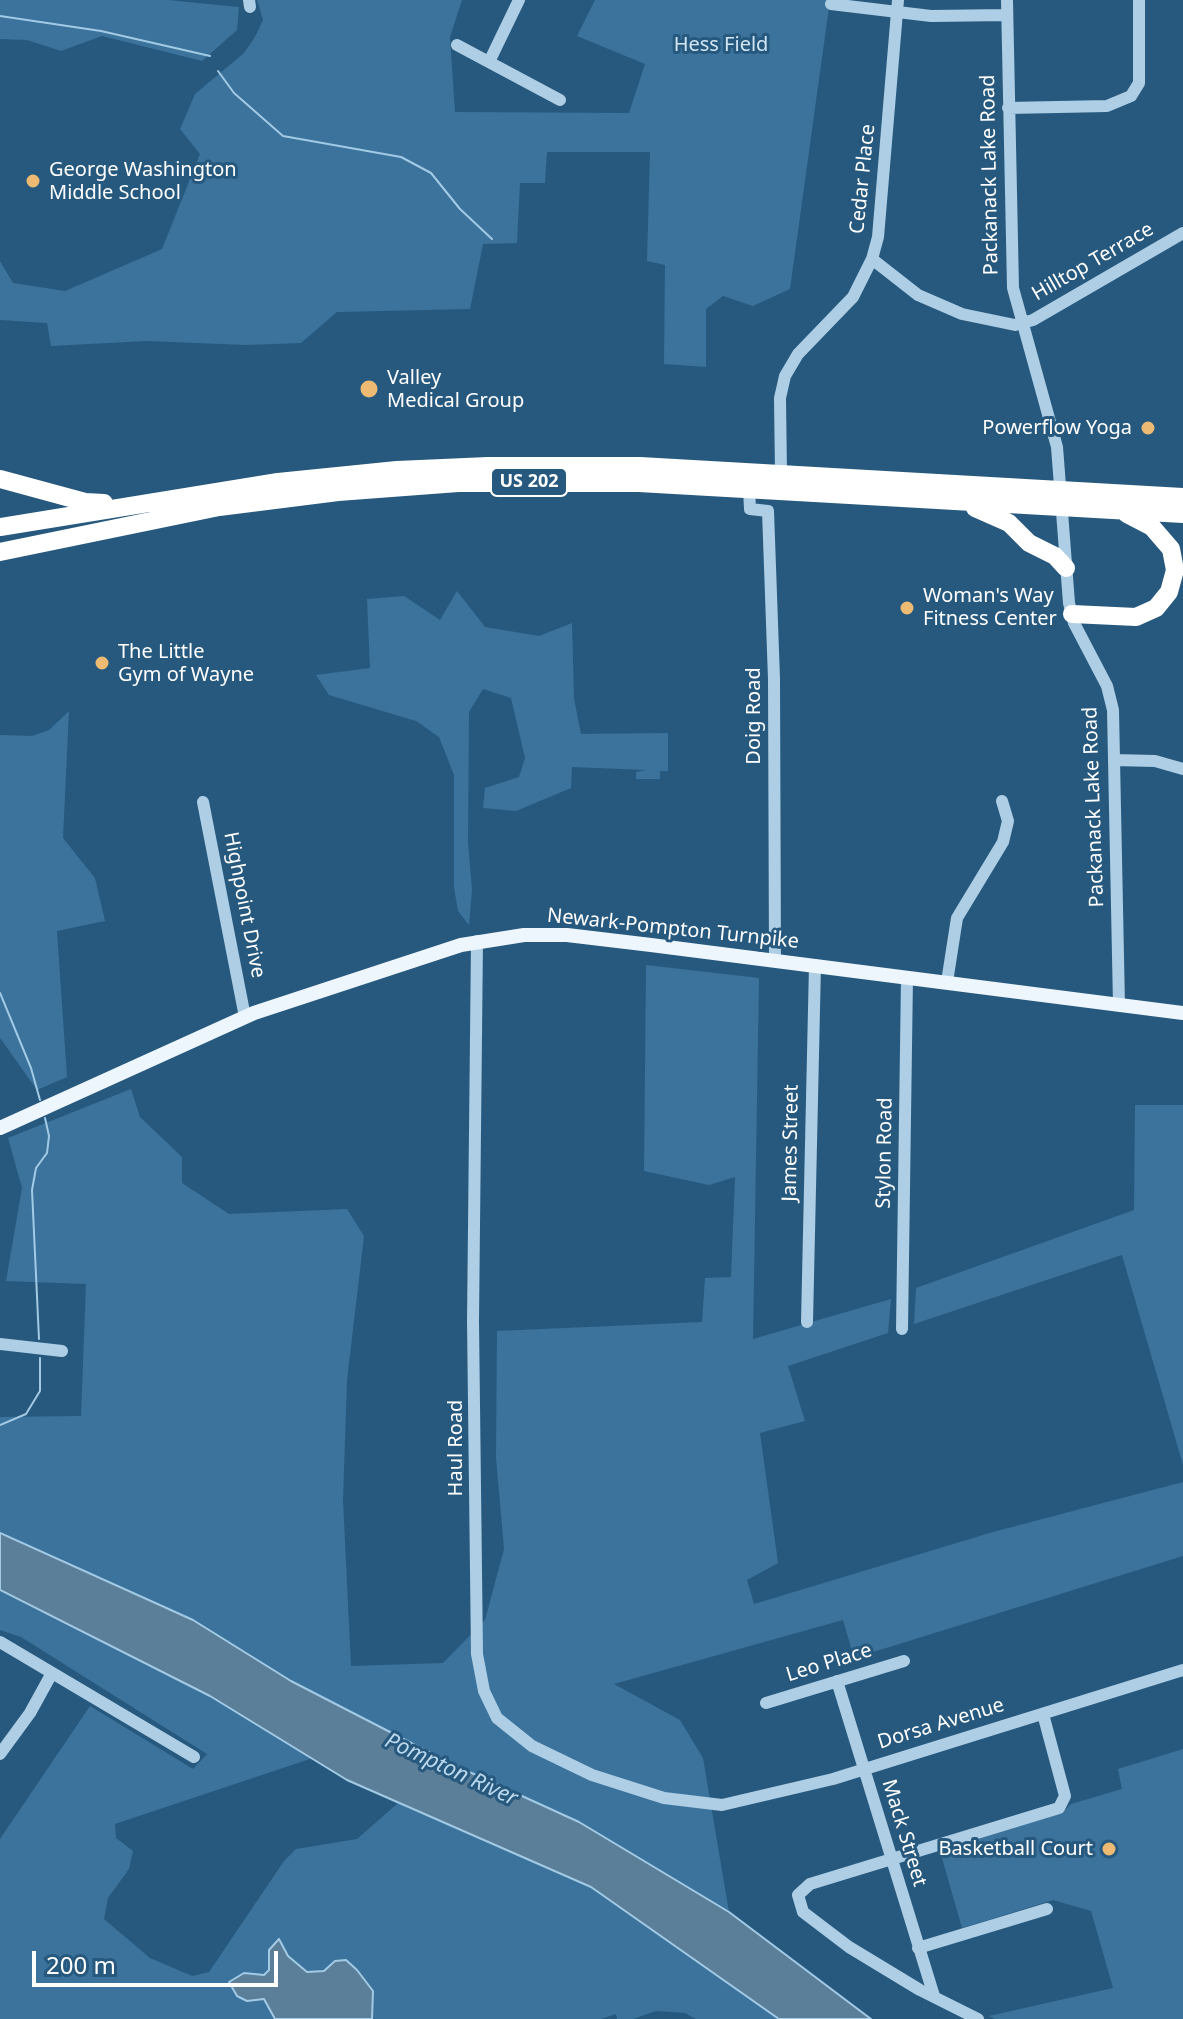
<!DOCTYPE html>
<html>
<head>
<meta charset="utf-8">
<style>
  body { margin:0 }
  #map { position:relative; width:1183px; height:2019px; overflow:hidden; background:#27597e; font-family:"Noto Sans",sans-serif }
  canvas { display:block }
  .scale { position:absolute; left:32px; top:1951px; width:246px; height:36px; box-sizing:border-box; border:4px solid #fff; border-top:0; padding-left:10px; font-size:24px; line-height:28px; white-space:nowrap; color:#fff; -webkit-text-stroke:6px #27597e; paint-order:stroke }
</style>
</head>
<body>
<div id="map">
<canvas width="1183" height="2019"></canvas>
<div class="scale">200 m</div>
</div>
<script>
const g = document.querySelector('canvas').getContext('2d');
g.lineJoin = 'round';
function fill(path, color) {
  g.fillStyle = color;
  g.fill(path, 'evenodd');
}
function shape(rows) {
  const path = new Path2D();
  for (const r of rows) {
    path.moveTo(r[0], r[1]);
    for (let i = 2; i < r.length; i += 2) path.lineTo(r[i], r[i + 1]);
  }
  return path;
}
function strokePath(path, color, width, dash) {
  g.strokeStyle = color;
  g.lineWidth = width;
  g.lineCap = dash ? 'butt' : 'round';
  g.setLineDash(dash || []);
  g.stroke(path);
}
function drawText(font, color, halo, rows, align = 'center') {
  g.font = font + ' "Noto Sans",sans-serif';
  g.lineWidth = 6;
  g.setLineDash([]);
  g.textBaseline = 'middle';
  g.strokeStyle = halo;
  g.fillStyle = color;
  for (const [text, x, y, turn = 0] of rows) {
    g.save();
    g.translate(x, y);
    g.rotate((+turn || 0) * Math.PI / 180);
    g.textAlign = isNaN(turn) ? turn : align;
    if (halo) g.strokeText(text, 0, 0);
    g.fillText(text, 0, 0);
    g.restore();
  }
}
const green = shape([
  [0,0,168,0,239,7,237,30,202,61,102,36,61,51,27,40,0,39],
  [257,0,462,0,450,37,455,112,629,113,645,64,577,36,595,0,830,0,790,289,753,306,723,296,706,309,706,367,664,364,665,265,647,261,650,152,547,152,545,183,520,183,517,243,483,244,470,309,337,312,301,343,246,345,147,341,51,346,47,323,0,320,0,261,13,283,65,291,162,249,200,154,180,129,195,94,244,53,255,37,263,20],
  [457,591,485,627,539,636,572,623,574,699,581,734,668,733,668,771,660,771,660,779,636,779,636,772,646,770,572,767,571,788,516,811,483,808,485,788,519,777,525,758,511,698,483,689,469,712,468,842,472,890,469,925,458,911,454,887,454,775,439,737,416,721,329,695,316,675,370,668,367,599,404,596,440,620],
  [69,711,63,838,95,878,105,921,57,931,67,1077,37,1090,0,1038,0,735,32,736,49,730],
  [646,965,759,978,753,1339,891,1299,888,1333,788,1366,805,1421,760,1433,778,1563,747,1580,754,1604,993,1532,1183,1482,1183,1556,854,1658,843,1620,614,1684,680,1720,703,1758,729,1912,579,1822,454,1765,291,1681,193,1620,0,1533,0,1417,81,1416,86,1284,6,1281,22,1188,8,1138,131,1089,140,1117,182,1157,182,1183,229,1214,347,1209,364,1236,347,1380,343,1500,351,1666,443,1663,485,1620,504,1549,496,1458,497,1331,702,1322,705,1278,731,1277,735,1177,709,1185,644,1171],
  [1135,1105,1183,1105,1183,1465,1122,1255,914,1324,916,1288,1134,1210],
  [0,1591,210,1696,313,1758,115,1824,116,1838,133,1851,129,1869,108,1898,104,1919,150,1958,192,1976,209,1972,284,1861,296,1849,357,1839,398,1803,591,1887,779,2019,696,2019,685,2013,656,2011,633,2019,617,2019,616,2014,601,2019,0,2019,0,1839,90,1706,193,1769,207,1754,21,1637,0,1630],
  [1183,1749,1183,2019,995,2019,989,2016,1113,1988,1091,1911,1053,1900,962,1928,940,1851,1062,1813,1071,1804,1122,1789,1118,1769]
]);
const water = shape([
  [0,1533,193,1620,291,1681,454,1765,579,1822,729,1912,871,2019,779,2019,591,1887,347,1780,210,1696,0,1590,0,1533],
  [279,1939,288,1956,307,1972,324,1971,335,1961,346,1960,357,1970,373,1991,372,2019,275,2019,264,1999,247,2001,237,1996,229,1982,244,1973,264,1975,269,1970,269,1950,279,1939]
]);
const stream = shape([
  [0,16,101,31,210,56],
  [218,71,234,93,283,136,401,157,431,173,460,209,492,239],
  [0,993,31,1068,40,1100],
  [39,1339,32,1190,36,1168,47,1153,49,1136,45,1118],
  [0,1425,26,1414,40,1391,40,1358]
]);
const minor = shape([
  [249,0,250,7],
  [1007,0,1013,288,1057,447,1069,603,1074,623,1107,686,1113,710,1119,1005],
  [831,4,931,16,1007,15],
  [457,45,560,100],
  [490,60,519,0],
  [1008,108,1107,106,1131,96,1139,83,1139,0],
  [872,259,918,295,962,314,1015,325,1033,320,1183,233],
  [781,474,780,398,785,376,798,354,853,297,872,259,878,237,898,0],
  [749,489,750,509,768,511,774,679,775,960],
  [1114,760,1155,761,1183,769],
  [203,802,245,1017],
  [477,941,473,1321,477,1654,484,1691,497,1718,532,1746,592,1775,664,1798,722,1805,833,1779,1183,1670],
  [947,982,957,918,1003,842,1008,821,1002,801],
  [807,1322,815,965],
  [902,1329,907,977],
  [0,1344,62,1351],
  [0,1642,194,1757],
  [837,1681,934,1996],
  [766,1703,904,1661],
  [0,1754,30,1713,52,1673],
  [918,1948,1047,1909],
  [978,2019,920,1990,849,1947,803,1912,798,1895,810,1884,1059,1808,1065,1796,1043,1714]
]);
const major = shape([
  [0,1128,254,1013,461,945,524,935,567,935,651,945,1183,1013]
]);
const highway = shape([
  [0,479,85,502,104,503],
  [975,508,1009,523,1029,543,1055,556,1066,568],
  [0,527,278,482,397,470,488,466,640,466,1183,497],
  [0,552,219,507,338,492,458,483,639,483,1183,514],
  [1072,614,1136,617,1156,608,1169,592,1175,570,1171,549,1152,527,1127,514]
]);
const markers = [
  [33,181,8,"#edba73"],
  [369,389,10,"#edba73"],
  [1148,428,8,"#edba73"],
  [907,608,8,"#edba73"],
  [102,663,8,"#edba73"],
  [1109,1849,8,"#edba73"]
];
const shields = [
  [529,482,76]
];
const shieldNames = [
  ["US 202",529,482]
];
const parkNames = [
  ["Hess Field",721,45]
];
const poiNames = [
  ["George Washington",49,170],
  ["Middle School",49,193],
  ["Valley",387,378],
  ["Medical Group",387,401],
  ["Powerflow Yoga",1132,428,"right"],
  ["Woman's Way",923,596],
  ["Fitness Center",923,619],
  ["The Little",118,652],
  ["Gym of Wayne",118,675],
  ["Basketball Court",1093,1849,"right"]
];
const streetNames = [
  ["Packanack Lake Road",990,175,-91],
  ["Cedar Place",863,179,-84],
  ["Hilltop Terrace",1093,262,-30],
  ["Doig Road",754,716,-90],
  ["Packanack Lake Road",1094,807,-92],
  ["Highpoint Drive",244,905,79],
  ["Newark-Pompton Turnpike",673,929,6],
  ["James Street",791,1143,-89],
  ["Stylon Road",885,1153,-89],
  ["Haul Road",456,1448,-90],
  ["Leo Place",829,1663,-17],
  ["Dorsa Avenue",941,1724,-17],
  ["Mack Street",904,1833,73]
];
const waterNames = [
  ["Pompton River",451,1770,25]
];
fill(green, '#3b739c');
fill(water, '#5c7f99');
strokePath(water, '#a2cae5', 2);
strokePath(stream, '#a2cae5', 2);
strokePath(minor, '#adcee5', 12);
strokePath(major, '#eef6fd', 14);
strokePath(highway, '#fff', 18);
for (const [x, y, r, color] of markers) {
  const dot = new Path2D();
  dot.arc(x, y, r, 0, 2 * Math.PI);
  g.fillStyle = color;
  g.fill(dot);
  strokePath(dot, '#27597e', 3);
}
for (const [x, y, w] of shields) {
  const box = new Path2D();
  box.roundRect(x - w / 2, y - 14, w, 28, 6);
  g.fillStyle = '#27597e';
  g.fill(box);
  strokePath(box, '#fff', 2);
}
drawText('bold 18px', '#fff', null, shieldNames);
drawText('20px', '#d0e5f4', '#27597e', parkNames);
drawText('20px', '#fff', '#27597e', poiNames, 'left');
drawText('20px', '#fff', '#27597e', streetNames);
drawText('italic 22px', '#b9d8ed', '#27597e', waterNames);
</script>
</body>
</html>
